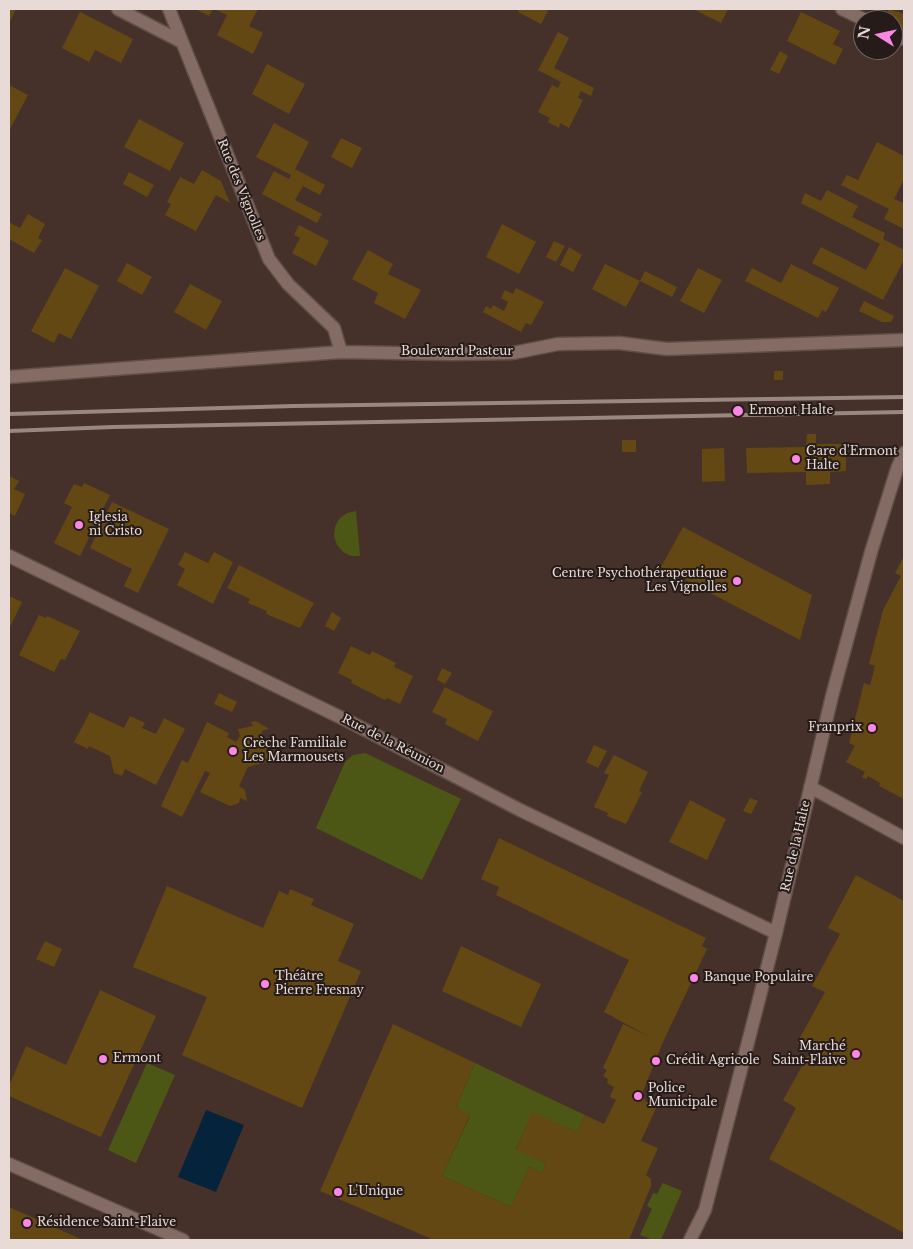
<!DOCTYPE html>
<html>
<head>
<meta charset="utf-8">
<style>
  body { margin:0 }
  #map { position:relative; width:913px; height:1249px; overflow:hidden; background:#453129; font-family:"Libre Baskerville",serif }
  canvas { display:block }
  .frame { position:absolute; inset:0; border:10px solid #e8dad6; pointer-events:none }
  .north { position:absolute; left:853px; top:10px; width:50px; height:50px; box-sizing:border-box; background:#251b18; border:1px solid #736764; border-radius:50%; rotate:280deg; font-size:14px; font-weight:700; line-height:20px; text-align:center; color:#e8dad6 }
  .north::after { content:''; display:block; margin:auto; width:18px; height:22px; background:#fc86e4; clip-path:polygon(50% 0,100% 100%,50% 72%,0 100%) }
</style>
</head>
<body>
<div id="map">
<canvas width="913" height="1249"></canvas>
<div class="frame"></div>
<div class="north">N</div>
</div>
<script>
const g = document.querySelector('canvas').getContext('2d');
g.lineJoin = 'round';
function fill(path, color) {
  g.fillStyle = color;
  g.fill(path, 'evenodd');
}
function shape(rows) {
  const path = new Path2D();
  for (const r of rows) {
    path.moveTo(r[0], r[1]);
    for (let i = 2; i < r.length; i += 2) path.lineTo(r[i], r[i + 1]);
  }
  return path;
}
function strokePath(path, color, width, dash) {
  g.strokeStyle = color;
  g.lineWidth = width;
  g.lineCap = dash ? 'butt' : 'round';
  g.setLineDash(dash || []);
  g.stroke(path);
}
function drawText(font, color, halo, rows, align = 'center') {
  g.font = font + ' "Libre Baskerville",serif';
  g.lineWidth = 4;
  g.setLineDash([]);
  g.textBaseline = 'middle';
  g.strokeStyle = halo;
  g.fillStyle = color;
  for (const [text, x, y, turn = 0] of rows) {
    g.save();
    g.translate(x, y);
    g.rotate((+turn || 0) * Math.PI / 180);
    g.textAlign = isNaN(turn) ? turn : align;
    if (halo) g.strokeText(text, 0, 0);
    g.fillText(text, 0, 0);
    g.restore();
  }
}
const green = shape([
  [356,511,360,556,351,556,343,552,337,545,334,536,335,527,339,519,347,513],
  [365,753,461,799,422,880,316,828,345,762,353,755],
  [147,1063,175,1075,136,1163,108,1150],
  [475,1063,585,1115,577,1132,532,1113,516,1149,546,1163,542,1173,529,1167,511,1207,442,1176,470,1116,456,1108],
  [663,1183,682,1191,661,1240,653,1240,640,1235,652,1209,647,1206,653,1193,657,1194]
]);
const water = shape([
  [206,1110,244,1125,216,1192,178,1177]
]);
const building = shape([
  [9,9,16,9,9,24],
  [195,9,213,9,209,16],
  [215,9,258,9,249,26,263,33,253,54,217,35,227,15],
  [519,9,549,9,541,24,518,12],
  [693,9,728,9,721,23],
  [889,9,904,14,904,33,893,27,893,20,883,20],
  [80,12,133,39,121,63,95,50,89,62,62,48],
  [801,12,840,31,833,44,843,49,835,65,787,41],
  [558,32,569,38,554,68,594,88,591,96,581,91,578,98,583,100,569,128,560,123,559,128,548,122,550,118,538,112,552,85,558,88,561,82,538,70],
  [780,51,788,56,779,74,770,70],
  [267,64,305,84,289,114,252,94],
  [9,85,28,95,9,131],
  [139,119,184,143,170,171,124,147],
  [274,123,309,142,295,169,325,185,320,195,303,186,295,200,322,214,317,223,262,194,274,171,289,179,291,175,256,157],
  [341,138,362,148,352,168,331,157],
  [877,142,904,156,904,179,894,199,904,203,904,229,884,219,889,209,841,185,847,175,858,180],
  [202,170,221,181,230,203,216,195,196,231,165,215,171,204,167,202,180,177,194,184],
  [129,172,154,185,147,197,123,184],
  [827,190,858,206,852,217,885,233,883,239,904,250,904,260,883,300,812,263,821,247,866,270,880,244,801,203,805,193,821,201],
  [28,214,45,224,38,238,42,240,34,253,9,239,9,222,20,228],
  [502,224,536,242,519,274,486,257],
  [299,225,329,241,316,266,292,253,300,238,294,235],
  [554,241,565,246,556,262,546,257],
  [569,247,582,255,573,272,560,265],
  [368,250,393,264,388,274,421,290,405,319,374,303,378,293,352,279],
  [127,263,152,277,142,295,117,281],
  [605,264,640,281,626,307,592,289],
  [791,264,839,288,826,312,822,310,818,318,745,281,752,268,781,283],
  [65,268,99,286,71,339,59,333,54,343,31,331],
  [698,268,722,280,704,313,680,301],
  [645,271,677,287,672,297,640,281],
  [190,284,222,301,206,330,174,312],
  [516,288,544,302,531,325,526,323,521,332,483,312,486,306,491,309,493,305,504,311,508,302,501,298,505,290,513,294],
  [864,301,894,316,891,322,882,322,859,311],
  [774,371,783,371,783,380,774,380],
  [807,434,816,434,816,444,846,444,846,471,830,472,830,484,806,485,806,472,747,473,746,448,806,447],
  [622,440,636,440,636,452,622,452],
  [724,448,725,481,702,482,702,449],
  [9,476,19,481,14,489,25,494,15,516,9,513],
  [84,483,110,495,80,556,54,543,72,507,64,503,74,484,82,487],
  [112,502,169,529,138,593,124,586,132,569,90,548],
  [683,527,812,595,800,640,661,567],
  [185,552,208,563,214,552,233,562,213,604,177,585,185,569,178,565],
  [904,556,904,799,879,786,880,783,868,776,866,779,862,777,865,772,846,762,855,746,849,743,864,683,870,685,875,666,869,664,883,610,901,576,895,573],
  [239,565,314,603,300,628,266,614,267,611,248,603,250,599,227,588],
  [9,596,22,602,9,629],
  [332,612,341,618,334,631,325,626],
  [39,615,46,618,47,616,80,631,65,660,61,659,54,672,19,655],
  [351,646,370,655,372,651,396,663,394,667,413,676,400,704,387,698,385,700,351,683,352,680,338,673],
  [442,668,452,673,445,684,437,680],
  [445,687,493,711,478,741,445,724,447,719,432,712],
  [219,693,237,702,232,712,214,704],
  [90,712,124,728,130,716,145,723,142,728,156,734,164,718,185,729,156,785,125,769,122,776,114,773,110,756,89,746,88,749,74,742],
  [256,721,269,729,262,731,262,736,258,743,269,740,274,760,248,767,239,786,245,790,247,801,240,798,239,803,230,806,200,792,210,773,205,771,182,817,161,806,182,760,188,763,207,722,229,733,227,737,236,742,240,736,238,729,253,726,251,722],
  [594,745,607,751,598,768,586,762],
  [614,755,648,772,639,791,642,792,626,824,607,816,608,813,594,807,609,775,604,773],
  [750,798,758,801,751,814,743,811],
  [690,800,726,819,707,860,669,842],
  [499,838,706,938,702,946,707,949,663,1042,643,1091,645,1101,657,1106,641,1141,658,1148,646,1175,651,1179,651,1186,629,1240,434,1240,320,1191,393,1024,475,1063,456,1108,470,1115,442,1176,511,1207,529,1167,542,1173,546,1163,516,1150,532,1112,577,1132,585,1115,604,1124,616,1100,610,1097,614,1087,607,1083,608,1079,603,1076,607,1070,603,1068,623,1024,650,1037,604,1012,629,960,496,895,499,887,481,879],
  [856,875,904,901,904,1233,769,1159,796,1108,783,1100,811,1050,797,1043,825,992,812,986,840,934,828,928],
  [167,886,263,928,279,891,288,895,290,889,314,899,311,905,354,924,338,961,361,971,302,1108,182,1055,207,997,133,967],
  [45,941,62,949,54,967,36,959],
  [461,946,541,984,521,1027,442,991],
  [100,990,156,1016,101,1137,9,1096,9,1086,26,1046,66,1065],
  [9,1207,74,1236,83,1240,9,1240]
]);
const minor = shape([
  [118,9,182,42],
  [169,9,269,259,288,284,334,328,341,352],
  [842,9,865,20],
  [893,34,904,39],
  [9,377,341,352,451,354,513,353,558,344,619,343,667,349,904,340],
  [9,556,350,722,520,810,776,933],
  [810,787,904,838],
  [690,1240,705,1210,776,933,832,696,871,552,897,469,904,453]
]);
const secondary = shape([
  [9,1164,183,1240]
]);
const rail = shape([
  [9,414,294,406,904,397],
  [9,431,113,427,904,412]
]);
const markers = [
  [738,411,6,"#fc86e4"],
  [796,459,5,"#fc86e4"],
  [79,525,5,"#fc86e4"],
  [737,581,5,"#fc86e4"],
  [872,728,5,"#fc86e4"],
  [233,751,5,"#fc86e4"],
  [694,978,5,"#fc86e4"],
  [265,984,5,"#fc86e4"],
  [856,1054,5,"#fc86e4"],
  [103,1059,5,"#fc86e4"],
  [656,1061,5,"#fc86e4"],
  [638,1096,5,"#fc86e4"],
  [338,1192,5,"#fc86e4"],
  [27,1223,5,"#fc86e4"]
];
const streetNames = [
  ["Rue des Vignolles",241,190,68],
  ["Boulevard Pasteur",457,352],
  ["Rue de la Réunion",393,744,27],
  ["Rue de la Halte",796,846,-77]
];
const poiNames = [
  ["Ermont Halte",749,411],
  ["Gare d'Ermont",806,452],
  ["Halte",806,466],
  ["Iglesia",89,518],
  ["ni Cristo",89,532],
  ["Centre Psychothérapeutique",727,574,"right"],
  ["Les Vignolles",727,588,"right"],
  ["Franprix",862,728,"right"],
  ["Crèche Familiale",243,744],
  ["Les Marmousets",243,758],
  ["Théâtre",275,977],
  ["Pierre Fresnay",275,991],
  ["Banque Populaire",704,978],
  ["Marché",846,1047,"right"],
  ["Saint-Flaive",846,1061,"right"],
  ["Ermont",113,1059],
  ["Crédit Agricole",666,1061],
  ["Police",648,1089],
  ["Municipale",648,1103],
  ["L'Unique",348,1192],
  ["Résidence Saint-Flaive",37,1223]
];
fill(green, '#4c5716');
fill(water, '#05233a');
fill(building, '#634814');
strokePath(minor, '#604e49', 15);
strokePath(secondary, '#604e49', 15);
strokePath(minor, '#846c64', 12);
strokePath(secondary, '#846c64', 12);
strokePath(rail, '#998882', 4);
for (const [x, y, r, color] of markers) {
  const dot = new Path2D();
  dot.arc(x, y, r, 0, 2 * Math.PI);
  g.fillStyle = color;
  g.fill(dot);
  strokePath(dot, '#251b18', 2);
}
drawText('12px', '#e8dad6', '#251b18', streetNames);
drawText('12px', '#e8dad6', '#251b18', poiNames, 'left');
</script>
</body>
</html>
